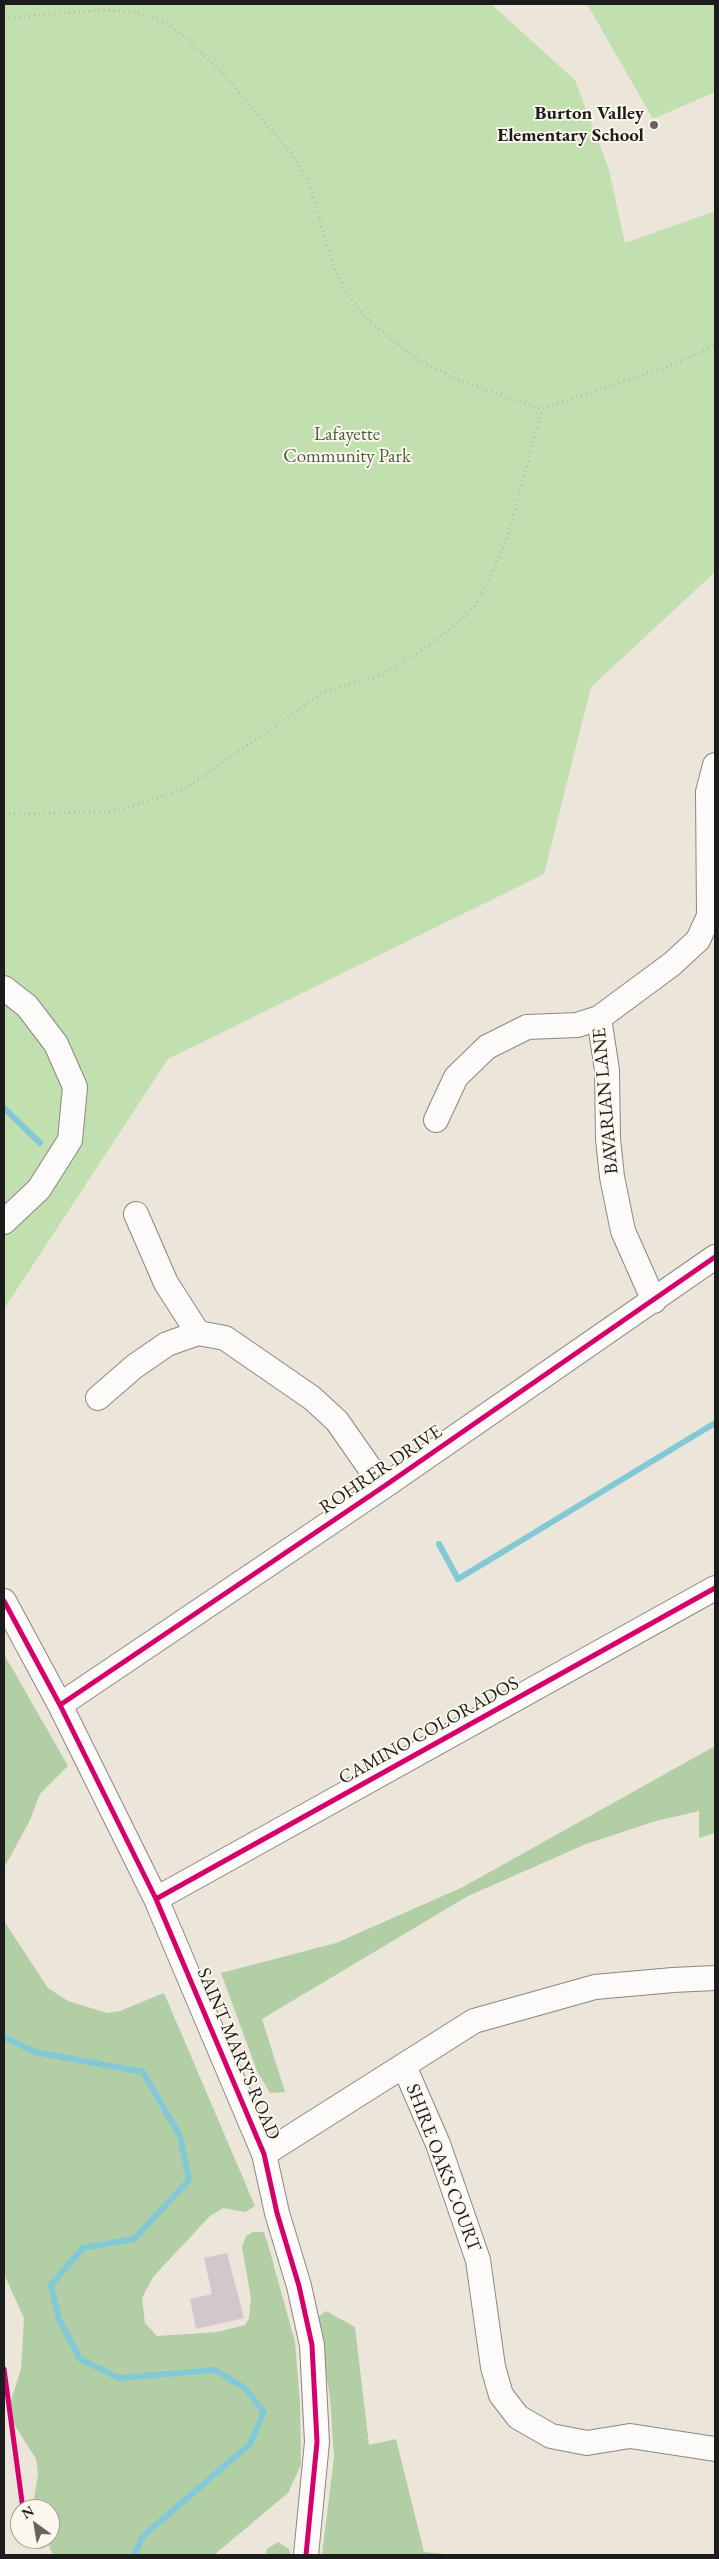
<!DOCTYPE html>
<html>
<head>
<meta charset="utf-8">
<style>
  body { margin:0 }
  #map { position:relative; width:719px; height:2559px; overflow:hidden; background:#ece6da; font-family:"EB Garamond",serif }
  canvas { display:block }
  .frame { position:absolute; inset:0; border:5px solid #1c1c1c; pointer-events:none }
  .north { position:absolute; left:10px; top:2499px; width:50px; height:50px; box-sizing:border-box; background:#fbf7ec; border:1px solid #a29f99; border-radius:50%; rotate:328deg; font-size:14px; font-weight:700; line-height:20px; text-align:center; color:#1c1c1c }
  .north::after { content:''; display:block; margin:auto; width:18px; height:22px; background:#65635e; clip-path:polygon(50% 0,100% 100%,50% 72%,0 100%) }
</style>
</head>
<body>
<div id="map">
<canvas width="719" height="2559"></canvas>
<div class="frame"></div>
<div class="north">N</div>
</div>
<script>
const g = document.querySelector('canvas').getContext('2d');
g.lineJoin = 'round';
function fill(path, color) {
  g.fillStyle = color;
  g.fill(path, 'evenodd');
}
function shape(rows) {
  const path = new Path2D();
  for (const r of rows) {
    path.moveTo(r[0], r[1]);
    for (let i = 2; i < r.length; i += 2) path.lineTo(r[i], r[i + 1]);
  }
  return path;
}
function strokePath(path, color, width, dash) {
  g.strokeStyle = color;
  g.lineWidth = width;
  g.lineCap = dash ? 'butt' : 'round';
  g.setLineDash(dash || []);
  g.stroke(path);
}
function drawText(font, color, halo, rows, align = 'center') {
  g.font = font + ' "EB Garamond",serif';
  g.lineWidth = 4;
  g.setLineDash([]);
  g.textBaseline = 'middle';
  g.strokeStyle = halo;
  g.fillStyle = color;
  for (const [text, x, y, turn = 0] of rows) {
    g.save();
    g.translate(x, y);
    g.rotate((+turn || 0) * Math.PI / 180);
    g.textAlign = isNaN(turn) ? turn : align;
    if (halo) g.strokeText(text, 0, 0);
    g.fillText(text, 0, 0);
    g.restore();
  }
}
const green = shape([
  [4,4,491,4,575,80,609,170,625,243,715,211,715,572,591,687,544,874,168,1059,4,1309],
  [587,4,715,4,715,92,653,119]
]);
const forest = shape([
  [4,1654,68,1766,40,1794,30,1820,4,1868],
  [715,1746,715,1833,699,1838,699,1811,656,1821,586,1844,468,1896,262,2019,285,2092,270,2093,257,2071,221,1973,336,1943,463,1887],
  [4,1921,48,1988,68,2001,107,2013,120,2011,164,1993,255,2206,245,2212,223,2208,210,2216,153,2277,142,2298,145,2323,157,2336,217,2332,245,2325,249,2318,251,2298,242,2247,246,2236,253,2232,264,2232,269,2248,295,2342,300,2404,301,2465,288,2493,214,2555,53,2555,46,2539,50,2539,50,2509,35,2509,33,2505,38,2474,36,2459,7,2413,21,2369,24,2318,4,2274],
  [326,2311,355,2327,369,2445,396,2439,424,2552,456,2555,322,2555,334,2457,330,2397,317,2318],
  [278,2542,289,2549,291,2555,266,2555,267,2549]
]);
const stream = shape([
  [4,1108,40,1143],
  [439,1544,458,1579,715,1423],
  [4,2037,35,2052,143,2072,180,2136,189,2180,134,2239,83,2248,51,2285,59,2319,80,2359,119,2378,215,2370,245,2388,264,2412,250,2444,143,2536,134,2555]
]);
const building = shape([
  [227,2253,244,2318,196,2329,190,2299,212,2294,204,2258]
]);
const path = shape([
  [4,18,105,10,141,13,166,23,189,41,224,75,292,154,308,181,335,270,347,294,371,323,417,359,458,380,542,409,679,362,715,345],
  [4,814,113,812,186,788,324,692,384,674,433,643,474,608,492,573,508,535,542,409]
]);
const minor = shape([
  [4,988,27,1006,56,1044,75,1087,70,1140,39,1189,4,1222],
  [436,1120,456,1077,487,1047,527,1027,577,1025,599,1018],
  [136,1214,166,1283,198,1333],
  [654,1301,623,1231,612,1177,608,1139,607,1070,599,1018,672,964,698,940,709,916,708,792,715,765],
  [98,1398,135,1366,167,1344,198,1333,225,1338,312,1398,337,1421,383,1487],
  [4,1601,60,1705,156,1899,264,2154,277,2213,299,2286,312,2345,317,2442,306,2555],
  [60,1705,383,1487,715,1257],
  [156,1899,715,1588],
  [404,2066,438,2144,478,2260,493,2367,501,2395,518,2417,551,2436,587,2443,630,2436,715,2449],
  [264,2154,474,2021,595,1987,673,1980,715,1978]
]);
const cycleway = shape([
  [4,1601,60,1705,156,1899,264,2154,277,2213,299,2286,312,2345,317,2442,306,2555],
  [60,1705,383,1487,715,1257],
  [156,1899,715,1588],
  [4,2369,23,2509]
]);
const markers = [
  [654,125,5,"#65635e"]
];
const poiNames = [
  ["Burton Valley",644,114],
  ["Elementary School",644,136]
];
const parkNames = [
  ["Lafayette",347,435],
  ["Community Park",347,457]
];
const streetNames = [
  ["BAVARIAN LANE",606,1101,-95],
  ["ROHRER DRIVE",381,1470,-34],
  ["CAMINO COLORADOS",429,1731,-29],
  ["SAINT MARY'S ROAD",238,2054,67],
  ["SHIRE OAKS COURT",443,2168,69]
];
fill(green, '#c2dfaf');
fill(forest, '#b1cea4');
strokePath(stream, '#82c9d5', 6);
fill(building, '#d3c7cd');
strokePath(minor, '#8a8781', 26);
strokePath(path, '#b9b8b6', 3, [1, 4]);
strokePath(minor, '#fcfbf9', 24);
strokePath(cycleway, '#d6006c', 5);
for (const [x, y, r, color] of markers) {
  const dot = new Path2D();
  dot.arc(x, y, r, 0, 2 * Math.PI);
  g.fillStyle = color;
  g.fill(dot);
  strokePath(dot, '#fbf7ec', 2);
}
drawText('bold 19px', '#1c1c1c', '#fbf7ec', poiNames, 'right');
drawText('19px', '#4a5e43', '#fbf7ec', parkNames);
drawText('19px', '#1c1c1c', '#fbf7ec', streetNames);
</script>
</body>
</html>
